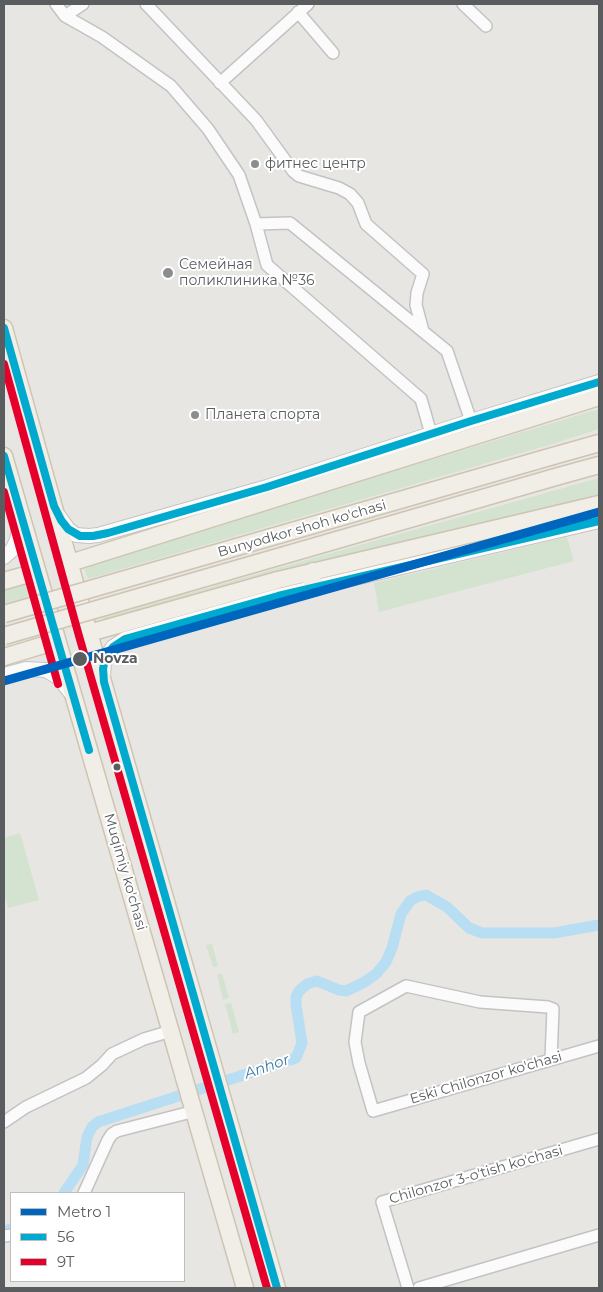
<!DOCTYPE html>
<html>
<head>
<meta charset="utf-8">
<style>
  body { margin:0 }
  #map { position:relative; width:603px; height:1292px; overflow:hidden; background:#e8e6e3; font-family:Montserrat,sans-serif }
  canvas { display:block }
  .frame { position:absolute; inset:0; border:5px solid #595d60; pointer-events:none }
  .legend { position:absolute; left:10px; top:1192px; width:175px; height:90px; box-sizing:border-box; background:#fff; border:1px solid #bdbebf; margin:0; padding:6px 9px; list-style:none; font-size:15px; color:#595d60 }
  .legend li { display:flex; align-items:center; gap:10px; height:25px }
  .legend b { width:25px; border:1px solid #bdbebf }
</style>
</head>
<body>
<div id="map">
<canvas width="603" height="1292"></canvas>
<div class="frame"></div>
<ul class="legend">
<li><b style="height:6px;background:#0065bd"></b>Metro 1</li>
<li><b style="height:6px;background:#00a9ce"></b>56</li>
<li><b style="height:6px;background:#e4002b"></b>9Т</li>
</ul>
</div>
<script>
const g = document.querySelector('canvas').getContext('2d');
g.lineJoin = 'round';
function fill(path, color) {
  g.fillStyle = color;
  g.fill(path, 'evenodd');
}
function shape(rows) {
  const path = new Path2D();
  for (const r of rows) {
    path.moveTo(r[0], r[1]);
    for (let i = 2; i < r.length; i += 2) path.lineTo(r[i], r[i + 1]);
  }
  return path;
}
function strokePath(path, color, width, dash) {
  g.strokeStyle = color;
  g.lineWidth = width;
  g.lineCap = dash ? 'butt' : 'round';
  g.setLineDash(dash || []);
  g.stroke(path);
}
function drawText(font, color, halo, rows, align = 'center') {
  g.font = font + ' Montserrat,sans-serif';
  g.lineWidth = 4;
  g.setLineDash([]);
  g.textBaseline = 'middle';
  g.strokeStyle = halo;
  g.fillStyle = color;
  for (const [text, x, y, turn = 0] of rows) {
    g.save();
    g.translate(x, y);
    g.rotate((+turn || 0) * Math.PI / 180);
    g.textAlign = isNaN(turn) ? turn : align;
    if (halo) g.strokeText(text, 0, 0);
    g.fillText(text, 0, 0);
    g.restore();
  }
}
const green = shape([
  [599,409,599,429,549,445,88,579,83,565],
  [599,478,599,497,268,574,108,619,100,618],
  [567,537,574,561,379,612,374,583],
  [23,583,29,585,34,589,35,595,4,604,4,588],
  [20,833,39,900,8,908,4,892,4,838],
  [212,944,218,966,213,967,206,945],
  [222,973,229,998,223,1000,217,975],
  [231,1003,239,1032,233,1034,225,1004]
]);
const canal = shape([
  [64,1193,83,1165,87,1137,92,1127,98,1122,296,1058,302,1043,296,1005,296,997,299,991,307,984,317,981,339,990,346,991,363,983,376,974,386,962,392,948,401,914,410,901,417,897,426,895,447,907,469,928,482,933,554,933,599,925],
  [4,1231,11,1229]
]);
const minor = shape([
  [56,4,65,16,102,37,171,86,208,129,239,175,256,224,267,265,421,399,431,434],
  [146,4,256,120,293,171,299,176,339,188,350,194,358,203,366,224,423,274,417,293,416,305,423,331],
  [463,4,486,26],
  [298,12,333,53],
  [65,16,83,4],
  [220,83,308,4],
  [256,224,290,223,447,351,471,421],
  [551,1059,553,1009,548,1007,480,1002,406,986,359,1012,355,1042,359,1063,373,1111,599,1046],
  [4,1122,26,1107,86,1078,102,1065,112,1054,144,1039,171,1031],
  [84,1193,108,1140,112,1134,117,1131,195,1111],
  [4,1236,11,1235],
  [408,1288,382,1202,599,1139],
  [419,1288,599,1235]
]);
const tertiary = shape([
  [58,515,68,529,76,535,89,536,98,535,267,487,471,421,599,382],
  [4,557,12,550,17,540,19,528,19,517],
  [4,675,26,669,46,670,59,678,70,692],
  [103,677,104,662,107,656,113,647,125,639,278,596,599,521]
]);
const primary = shape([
  [4,328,89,633,277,1288],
  [4,456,245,1288],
  [553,456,599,443],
  [559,476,599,465],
  [70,563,599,397],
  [313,571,311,580,317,587],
  [4,581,36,572],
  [89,633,278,580,599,504],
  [4,657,57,641]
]);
const primaryBridge = shape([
  [4,614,553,456],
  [4,636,559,476]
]);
const bus1 = shape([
  [4,328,54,506,61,520,68,529,80,536,93,536,108,533,267,487,471,421,599,382],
  [4,456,89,750],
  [277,1288,104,682,103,669,105,659,113,647,125,639,278,596,599,521]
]);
const bus2 = shape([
  [4,364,79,636,267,1288],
  [4,492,58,684]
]);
const metro1 = shape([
  [4,681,599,512]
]);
const markers = [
  [255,164,5,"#8b8d8e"],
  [168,273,6,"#8b8d8e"],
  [195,415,5,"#8b8d8e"],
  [80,659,8,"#595d60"],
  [117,767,4.5,"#595d60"]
];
const poiNames = [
  ["фитнес центр",265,164],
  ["Семейная",179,265],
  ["поликлиника №36",179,281],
  ["Планета спорта",205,415]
];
const streetNames = [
  ["Bunyodkor shoh ko'chasi",302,529,-16],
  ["Muqimiy ko'chasi",125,872,74],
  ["Eski Chilonzor ko'chasi",486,1078,-16],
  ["Chilonzor 3-o'tish ko'chasi",476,1175,-16]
];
const stopNames = [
  ["Novza",93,659]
];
const waterNames = [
  ["Anhor",267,1067,-19]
];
fill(green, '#d3e3cf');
strokePath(canal, '#b7def2', 11);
strokePath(minor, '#c4c3c4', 14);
strokePath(tertiary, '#c4c3c4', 16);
strokePath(primary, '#cec4b2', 19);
strokePath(minor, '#fcfbfb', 11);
strokePath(tertiary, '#fcfbfb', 14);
strokePath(primary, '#f0eee6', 16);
strokePath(primaryBridge, '#cec4b2', 19, []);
strokePath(primaryBridge, '#f0eee6', 16);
strokePath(bus1, '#00a9ce', 8);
strokePath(bus2, '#e4002b', 8);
strokePath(metro1, '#0065bd', 9);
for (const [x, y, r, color] of markers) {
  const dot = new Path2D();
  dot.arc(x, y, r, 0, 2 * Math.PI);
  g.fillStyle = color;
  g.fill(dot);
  strokePath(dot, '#fff', 2);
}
drawText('14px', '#595d60', '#fff', poiNames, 'left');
drawText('14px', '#595d60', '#fff', streetNames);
drawText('bold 14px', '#595d60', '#fff', stopNames, 'left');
drawText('italic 15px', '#4076a0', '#fff', waterNames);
</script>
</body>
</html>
